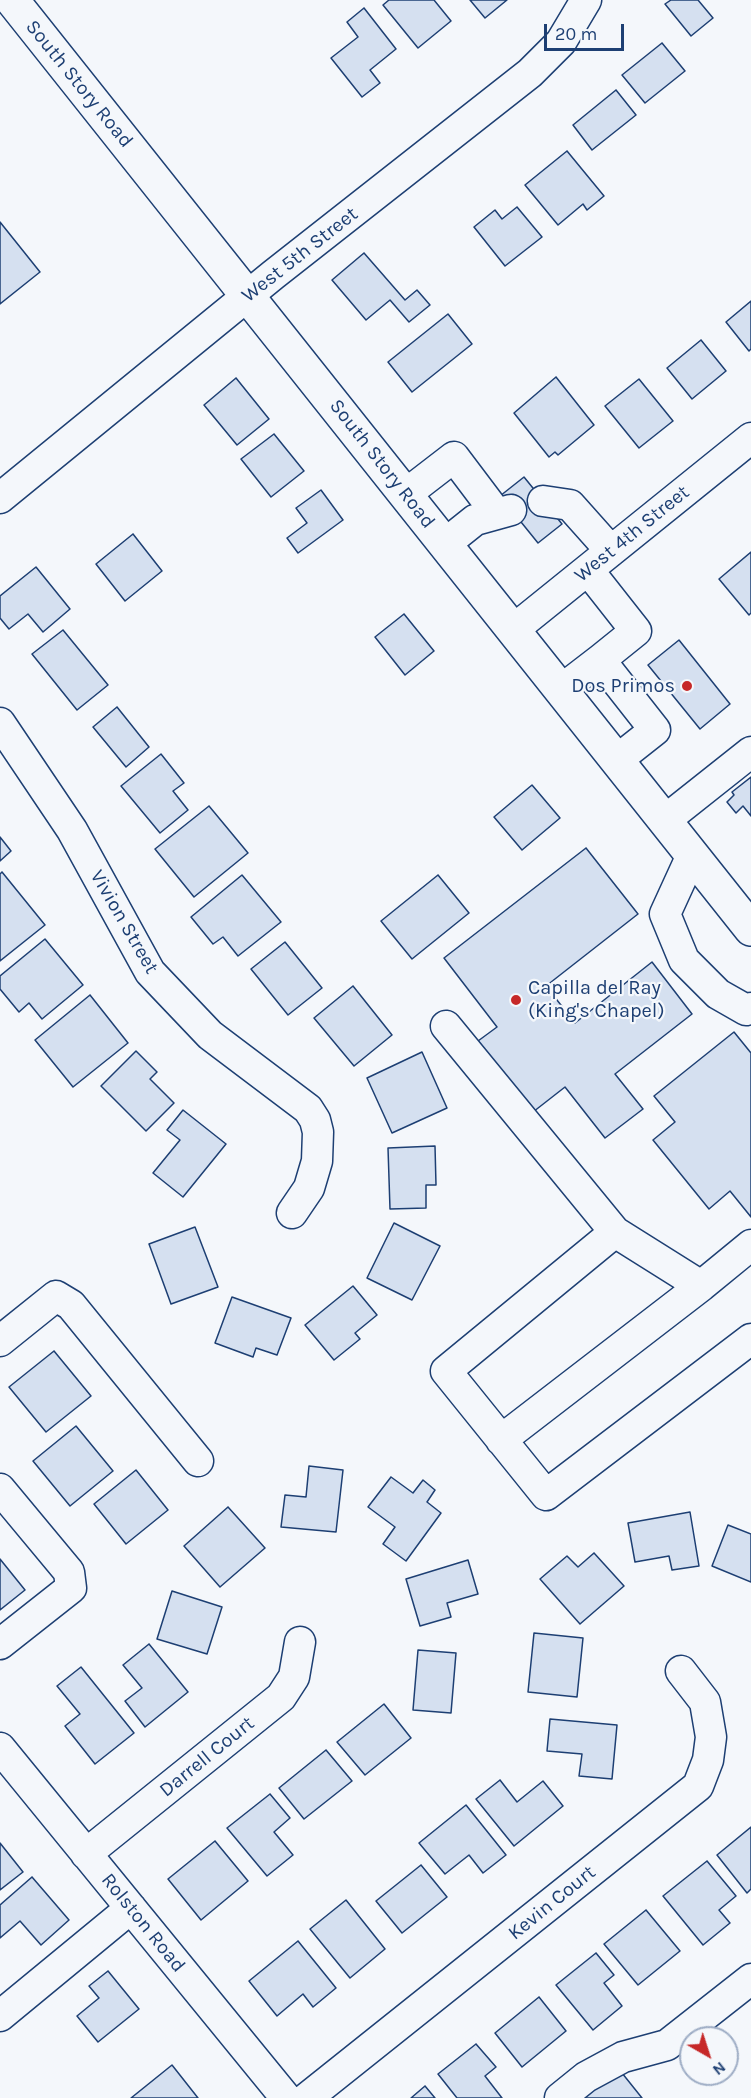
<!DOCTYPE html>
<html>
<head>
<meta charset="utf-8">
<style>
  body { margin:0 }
  #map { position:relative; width:751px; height:2098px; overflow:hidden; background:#f4f7fb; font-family:Karla,sans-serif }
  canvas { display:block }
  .north { position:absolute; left:679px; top:2026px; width:60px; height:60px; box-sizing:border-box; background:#f4f7fb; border:2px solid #9eadc5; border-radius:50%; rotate:141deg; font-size:16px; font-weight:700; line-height:24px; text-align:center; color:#1d3f73 }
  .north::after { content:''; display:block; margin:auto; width:21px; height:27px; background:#c62828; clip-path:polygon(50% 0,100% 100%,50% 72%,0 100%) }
  .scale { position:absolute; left:544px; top:24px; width:80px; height:27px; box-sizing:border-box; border:3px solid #1d3f73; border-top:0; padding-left:8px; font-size:18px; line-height:21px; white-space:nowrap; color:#1d3f73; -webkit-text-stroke:4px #f4f7fb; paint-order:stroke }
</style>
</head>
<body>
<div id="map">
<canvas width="751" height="2098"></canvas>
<div class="north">N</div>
<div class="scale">20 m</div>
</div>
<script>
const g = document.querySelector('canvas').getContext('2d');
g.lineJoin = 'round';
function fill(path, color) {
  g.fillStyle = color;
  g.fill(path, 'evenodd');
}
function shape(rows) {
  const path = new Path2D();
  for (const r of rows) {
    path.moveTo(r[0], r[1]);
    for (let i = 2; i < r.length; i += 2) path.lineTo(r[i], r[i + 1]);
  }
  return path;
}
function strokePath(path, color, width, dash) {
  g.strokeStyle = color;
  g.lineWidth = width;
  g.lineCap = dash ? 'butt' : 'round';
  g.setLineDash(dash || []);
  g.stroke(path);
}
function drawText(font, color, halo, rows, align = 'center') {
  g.font = font + ' Karla,sans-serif';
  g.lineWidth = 4.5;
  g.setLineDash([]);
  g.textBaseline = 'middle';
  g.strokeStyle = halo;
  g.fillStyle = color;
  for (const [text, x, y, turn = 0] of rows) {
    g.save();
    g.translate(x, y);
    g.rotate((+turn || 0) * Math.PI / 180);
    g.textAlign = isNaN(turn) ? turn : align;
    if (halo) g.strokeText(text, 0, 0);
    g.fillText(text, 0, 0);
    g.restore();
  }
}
const building = shape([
  [389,0,434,0,451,21,418,48,383,5,389,0],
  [470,0,507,0,485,18,470,0],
  [671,0,698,0,713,18,691,36,665,4,671,0],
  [364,8,396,49,370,70,380,83,362,97,331,58,358,37,347,22,364,8],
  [662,43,685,71,645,103,622,75,662,43],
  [616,90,636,115,592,150,573,125,616,90],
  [567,151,604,196,587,210,583,204,558,225,525,185,567,151],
  [517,207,542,237,505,266,474,227,495,210,502,219,517,207],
  [0,222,40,272,0,304,0,222],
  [364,253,405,300,417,290,430,305,409,322,390,300,366,320,332,280,364,253],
  [751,301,751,349,749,351,726,322,751,301],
  [448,314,472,344,412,392,388,362,448,314],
  [701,340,726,371,692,399,667,368,701,340],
  [556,377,594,425,558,455,555,452,549,457,514,413,556,377],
  [236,378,269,419,237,445,204,405,236,378],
  [639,379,673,421,639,448,605,406,639,379],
  [274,434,304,471,271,497,241,459,274,434],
  [524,477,562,524,538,543,500,496,524,477],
  [321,490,343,520,298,553,287,538,307,523,296,508,321,490],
  [133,534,162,571,125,601,96,564,133,534],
  [751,552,751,613,749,615,719,579,751,552],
  [36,567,70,609,43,632,28,614,9,629,0,618,0,596,36,567],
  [404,614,434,651,405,675,375,637,404,614],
  [63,630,108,685,77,710,32,654,63,630],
  [679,640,730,704,700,729,648,665,679,640],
  [117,707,149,747,126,767,93,727,117,707],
  [161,754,184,783,173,791,188,810,160,833,121,786,161,754],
  [751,777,751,816,743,806,736,813,727,802,734,795,732,792,751,777],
  [532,785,560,818,522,850,494,817,532,785],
  [209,806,248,853,194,897,155,849,209,806],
  [0,837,11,851,0,861,0,837],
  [586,848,638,914,546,986,575,1023,652,962,692,1014,615,1074,643,1109,605,1138,565,1087,533,1112,478,1041,497,1027,444,958,586,848],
  [2,872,45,925,0,961,0,874,2,872],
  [242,875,281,922,238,956,223,937,213,944,191,917,242,875],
  [438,875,469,913,412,959,381,921,438,875],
  [45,939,83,985,42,1019,29,1003,19,1012,0,989,0,976,45,939],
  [285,942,322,988,288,1015,251,969,285,942],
  [353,986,392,1035,354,1066,314,1018,353,986],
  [90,995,128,1043,73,1087,35,1040,90,995],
  [734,1032,751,1053,751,1217,730,1191,709,1209,653,1140,675,1122,654,1096,734,1032],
  [136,1051,157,1072,150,1079,174,1103,146,1131,101,1086,136,1051],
  [422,1052,447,1108,392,1133,367,1078,422,1052],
  [183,1110,226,1144,183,1197,153,1173,180,1140,167,1130,183,1110],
  [435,1146,436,1185,426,1185,426,1208,390,1209,388,1148,435,1146],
  [394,1223,440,1246,412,1300,367,1278,394,1223],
  [195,1227,218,1287,171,1304,149,1244,195,1227],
  [353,1286,377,1315,355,1333,360,1339,334,1360,305,1325,353,1286],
  [232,1297,291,1318,277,1355,256,1348,253,1357,215,1343,232,1297],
  [54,1351,91,1396,46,1432,9,1387,54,1351],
  [76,1426,113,1471,70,1506,33,1461,76,1426],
  [309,1466,343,1470,336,1532,281,1527,285,1495,306,1497,309,1466],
  [136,1470,168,1510,126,1544,94,1504,136,1470],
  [391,1477,413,1493,423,1480,435,1490,427,1502,441,1513,406,1561,383,1544,395,1527,368,1507,391,1477],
  [228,1507,265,1548,220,1587,184,1546,228,1507],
  [690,1512,699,1566,672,1570,669,1556,635,1562,628,1523,690,1512],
  [728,1525,751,1534,751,1582,712,1566,728,1525],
  [594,1553,624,1586,580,1624,540,1579,567,1556,578,1567,594,1553],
  [0,1559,25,1590,0,1610,0,1559],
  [468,1560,478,1594,447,1603,451,1617,420,1626,406,1579,468,1560],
  [172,1591,222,1607,207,1654,157,1639,172,1591],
  [534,1633,583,1638,577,1697,528,1692,534,1633],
  [149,1644,188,1692,145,1727,125,1701,142,1688,123,1665,149,1644],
  [418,1650,456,1653,451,1713,413,1710,418,1650],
  [81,1667,134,1733,95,1764,65,1726,80,1714,57,1686,81,1667],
  [384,1704,411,1738,365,1775,337,1742,384,1704],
  [550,1719,617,1725,612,1779,579,1776,582,1754,547,1751,550,1719],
  [326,1750,352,1781,304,1819,279,1788,326,1750],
  [500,1780,517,1802,543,1781,563,1806,514,1846,476,1799,500,1780],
  [270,1794,290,1818,274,1832,293,1855,267,1876,227,1828,270,1794],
  [466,1805,506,1855,483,1873,469,1855,445,1874,419,1843,466,1805],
  [751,1827,751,1889,747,1893,717,1855,751,1827],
  [215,1841,248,1881,201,1920,168,1879,215,1841],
  [0,1843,23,1872,0,1890,0,1843],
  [707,1861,736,1896,719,1910,730,1923,703,1945,663,1896,707,1861],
  [421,1865,447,1897,402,1933,376,1901,421,1865],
  [32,1877,69,1920,41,1945,20,1921,0,1938,0,1905,32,1877],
  [346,1900,385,1949,350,1978,310,1929,346,1900],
  [646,1910,680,1951,638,1985,604,1944,646,1910],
  [298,1941,336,1988,313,2007,303,1994,277,2016,249,1981,298,1941],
  [596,1953,614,1975,604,1983,622,2006,593,2030,556,1985,596,1953],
  [108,1971,139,2009,98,2042,77,2016,99,1998,89,1986,108,1971],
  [539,1997,566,2031,522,2067,495,2033,539,1997],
  [476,2044,496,2067,485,2076,502,2098,457,2098,438,2074,476,2044],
  [172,2065,198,2098,131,2098,172,2065],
  [618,2068,642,2098,582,2098,618,2068],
  [425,2086,435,2098,411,2098,425,2086]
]);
const minor = shape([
  [406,494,454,457,497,514],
  [0,498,273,275,530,73,561,42,586,0],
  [543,501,570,505,611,551],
  [445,544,475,520,511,510],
  [588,570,636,631,600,660,655,730,617,760],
  [513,630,751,438],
  [561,690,600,660],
  [0,723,72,830,150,972,210,1035,308,1109,315,1120,318,1132,317,1161,309,1188,292,1213],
  [664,821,751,752],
  [692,855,665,914,684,960,718,994,746,1010,751,1008],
  [446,1026,615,1232,446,1371,546,1495,751,1339],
  [615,1232,701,1286,751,1245],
  [0,1341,56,1296,71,1305,198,1461],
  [501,1440,701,1286],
  [0,1489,69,1572,71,1588,0,1644],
  [0,1748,286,2098],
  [86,1854,281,1697,294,1677,300,1642],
  [0,2016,131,1908],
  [307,2098,698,1786,708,1760,711,1737,705,1702,681,1671],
  [560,2098,586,2077,623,2057,667,2045,751,1979]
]);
const major = shape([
  [12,0,751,929]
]);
const markers = [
  [687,686,6,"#c62828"],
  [516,1000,6,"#c62828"]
];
const streetNames = [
  ["South Story Road",79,84,51],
  ["West 5th Street",300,255,-38],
  ["South Story Road",382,464,52],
  ["West 4th Street",632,534,-39],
  ["Vivion Street",124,922,60],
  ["Darrell Court",207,1757,-39],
  ["Kevin Court",552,1903,-39],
  ["Rolston Road",143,1923,51]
];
const poiNames = [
  ["Dos Primos",675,686],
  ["Capilla del Ray",528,988,"left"],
  ["(King's Chapel)",528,1011,"left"]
];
fill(building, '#d5e0f0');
strokePath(building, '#1d3f73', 1.5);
strokePath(minor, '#1d3f73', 33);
strokePath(major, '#1d3f73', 36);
strokePath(minor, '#f4f7fb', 30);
strokePath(major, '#f4f7fb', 33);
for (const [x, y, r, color] of markers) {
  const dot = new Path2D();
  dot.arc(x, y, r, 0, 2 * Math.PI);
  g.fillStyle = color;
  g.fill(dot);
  strokePath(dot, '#f4f7fb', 2);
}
drawText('20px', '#1d3f73', '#f4f7fb', streetNames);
drawText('20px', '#1d3f73', '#f4f7fb', poiNames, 'right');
</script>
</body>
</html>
